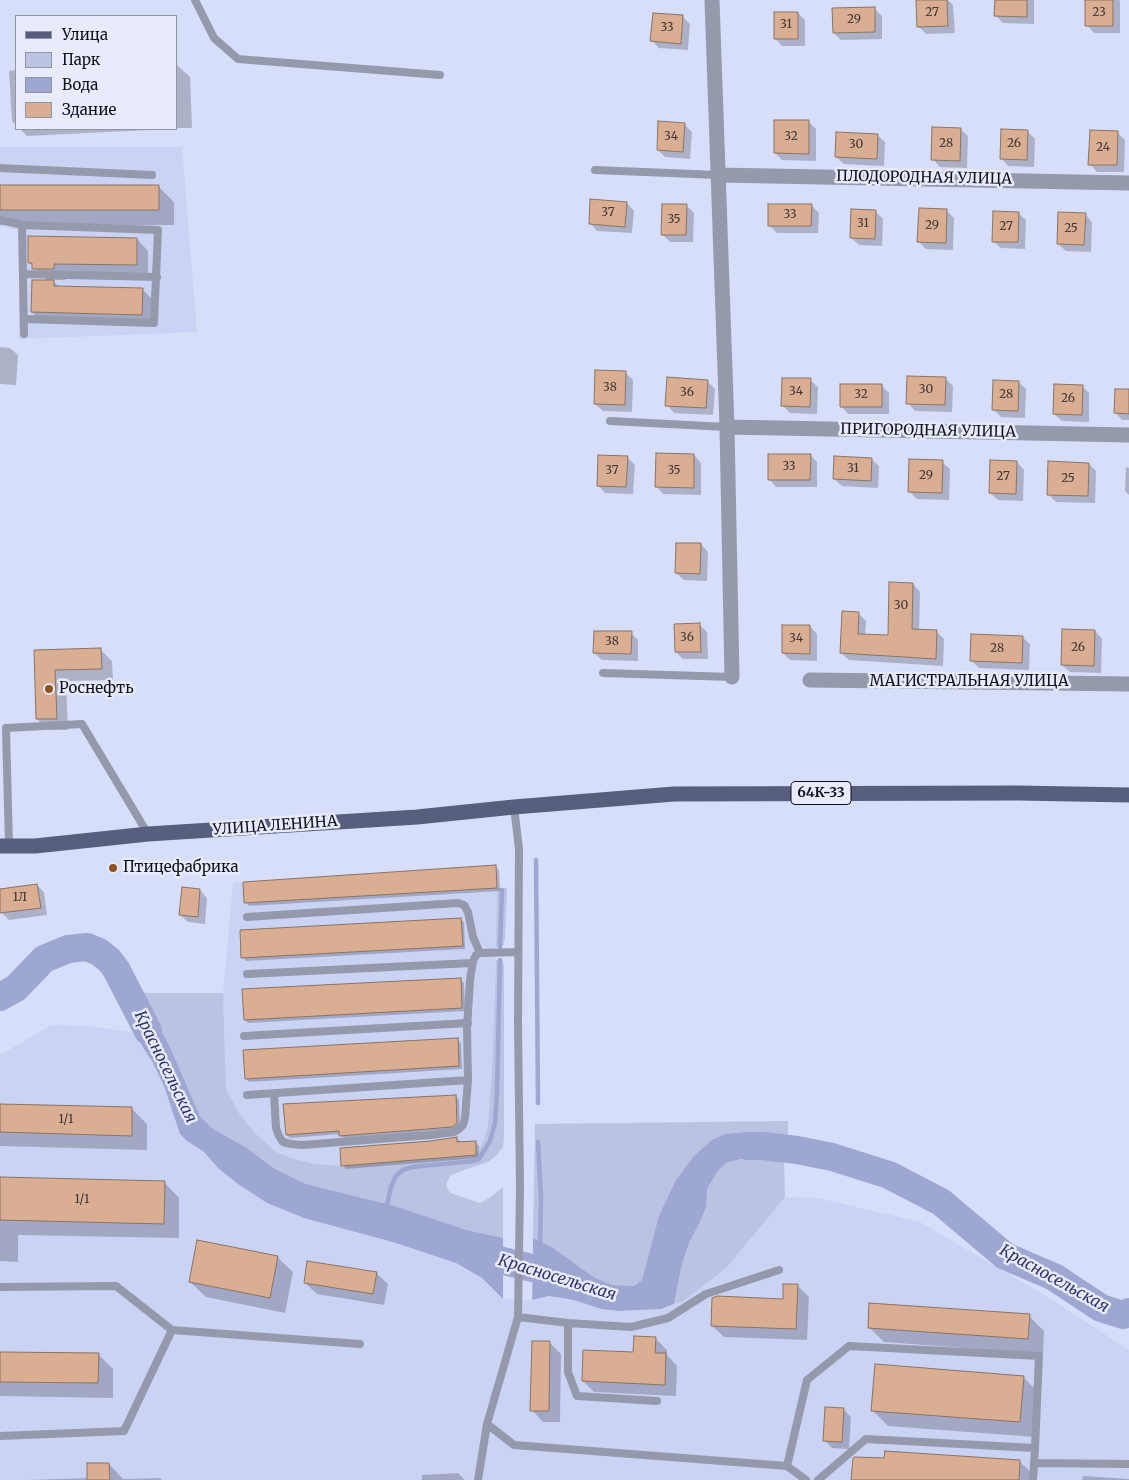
<!DOCTYPE html>
<html>
<head>
<meta charset="utf-8">
<style>
  body { margin:0 }
  #map { position:relative; width:1129px; height:1480px; overflow:hidden; background:#d7def9; font-family:Merriweather,serif }
  canvas { display:block }
  .legend { position:absolute; left:15px; top:15px; width:162px; height:115px; box-sizing:border-box; background:#e7ebfc; border:1px solid #9194a2; margin:0; padding:6px 9px; list-style:none; font-size:15px; color:#0f111b }
  .legend li { display:flex; align-items:center; gap:10px; height:25px }
  .legend b { width:25px; border:1px solid #9194a2 }
</style>
</head>
<body>
<div id="map">
<canvas width="1129" height="1480"></canvas>
<ul class="legend">
<li><b style="height:6px;background:#575e7e"></b>Улица</li>
<li><b style="height:14px;background:#bbc2e2"></b>Парк</li>
<li><b style="height:14px;background:#9ea7d1"></b>Вода</li>
<li><b style="height:14px;background:#d9ae93"></b>Здание</li>
</ul>
</div>
<script>
const g = document.querySelector('canvas').getContext('2d');
g.lineJoin = 'round';
function fill(path, color) {
  g.fillStyle = color;
  g.fill(path, 'evenodd');
}
function shape(rows) {
  const path = new Path2D();
  for (const r of rows) {
    path.moveTo(r[0], r[1]);
    for (let i = 2; i < r.length; i += 2) path.lineTo(r[i], r[i + 1]);
  }
  return path;
}
function strokePath(path, color, width, dash) {
  g.strokeStyle = color;
  g.lineWidth = width;
  g.lineCap = dash ? 'butt' : 'round';
  g.setLineDash(dash || []);
  g.stroke(path);
}
function drawText(font, color, halo, rows, align = 'center') {
  g.font = font + ' Merriweather,serif';
  g.lineWidth = 5;
  g.setLineDash([]);
  g.textBaseline = 'middle';
  g.strokeStyle = halo;
  g.fillStyle = color;
  for (const [text, x, y, turn = 0] of rows) {
    g.save();
    g.translate(x, y);
    g.rotate((+turn || 0) * Math.PI / 180);
    g.textAlign = isNaN(turn) ? turn : align;
    if (halo) g.strokeText(text, 0, 0);
    g.fillText(text, 0, 0);
    g.restore();
  }
}
const built = shape([
  [0,147,182,147,197,332,19,339,19,231,0,226],
  [496,865,497,888,496,947,492,1070,488,1126,484,1140,476,1155,341,1166,316,1164,294,1159,276,1152,257,1135,239,1115,226,1089,223,993,233,883],
  [51,1025,92,1026,134,1033,153,1063,164,1086,180,1134,187,1141,204,1152,219,1169,238,1184,267,1203,304,1218,396,1243,456,1263,482,1278,503,1299,532,1300,549,1296,574,1300,601,1309,619,1311,661,1309,682,1302,767,1217,785,1197,818,1198,920,1222,1048,1297,1129,1350,1129,1480,0,1480,0,1055]
]);
const green = shape([
  [497,888,507,888,506,911,505,940,503,945,500,947,496,947],
  [496,960,503,961,504,966,504,1135,503,1147,497,1155,488,1162,461,1171,450,1176,446,1185,450,1193,480,1203,491,1197,503,1187,503,1238,467,1230,395,1206,306,1184,275,1169,247,1148,213,1129,200,1116,169,1045,140,993,223,993,226,1089,240,1115,257,1135,276,1152,294,1159,316,1164,341,1166,476,1155,484,1140,488,1126,492,1070],
  [788,1121,788,1137,765,1133,745,1132,725,1134,650,1251,642,1280,634,1286,613,1285,595,1278,577,1265,533,1238,535,1124],
  [768,1158,784,1160,785,1197,726,1268,682,1302,674,1304,681,1268,689,1243,700,1222,706,1207,706,1189,717,1172,726,1163,741,1159]
]);
const water = shape([
  [140,993,169,1045,200,1116,213,1129,247,1148,275,1169,306,1184,395,1206,467,1230,503,1238,503,1299,482,1278,456,1263,396,1243,304,1218,267,1203,238,1184,219,1169,204,1152,187,1141,180,1134,164,1086,153,1063,134,1033,120,1005],
  [745,1132,765,1133,788,1137,784,1160,768,1158,741,1159,726,1163,717,1172,707,1189,706,1207,700,1222,689,1243,681,1268,674,1304,661,1309,619,1311,601,1309,574,1300,549,1296,532,1300,533,1238,553,1248,595,1278,613,1285,634,1286,642,1280,659,1216,676,1180,694,1156,712,1140,725,1134]
]);
const pier = shape([
  [503,1236,506,1238,505,1299,503,1299],
  [533,1236,532,1300,530,1300,531,1238]
]);
const shadow = shape([
  [917,0,948,0,953,5,955,33,926,34,918,26],
  [996,0,1034,0,1034,24,1003,23,996,16],
  [1087,0,1119,0,1120,1,1120,33,1094,33,1087,25],
  [874,8,882,16,882,39,841,40,834,33],
  [798,13,805,20,805,46,782,46,775,38],
  [682,16,690,24,688,50,659,48,652,41],
  [176,64,190,77,192,128,176,128],
  [16,70,16,125,12,121,9,71],
  [809,122,816,129,816,161,782,160,775,153],
  [684,124,692,132,690,159,665,157,658,150],
  [20,129,169,129,27,136],
  [960,129,968,136,967,168,940,167,933,159],
  [1027,131,1035,139,1034,167,1008,166,1001,158],
  [1117,132,1125,140,1124,172,1097,172,1090,164],
  [877,135,885,142,884,166,844,164,836,157],
  [0,186,159,187,174,202,174,225,0,225],
  [627,203,634,211,632,233,597,231,590,223],
  [686,205,694,213,693,242,670,242,662,234],
  [811,205,819,213,818,233,777,233,769,225],
  [875,211,883,219,882,246,859,245,851,238],
  [947,211,954,218,953,250,926,249,919,242],
  [1018,213,1026,220,1025,249,1001,248,993,241],
  [1085,214,1092,222,1091,252,1066,251,1058,244],
  [137,239,148,251,148,276,65,275,65,280,52,280,59,287,142,289,154,301,153,326,43,323,32,312,47,281,30,263],
  [0,347,10,348,18,355,16,385,0,384],
  [626,373,633,380,632,412,603,411,595,404],
  [945,378,953,386,952,412,915,411,908,403],
  [810,380,818,387,817,414,790,413,782,405],
  [708,382,715,389,713,415,674,413,667,405],
  [1018,382,1026,389,1025,418,1001,417,993,409],
  [882,386,889,393,889,414,848,414,841,406],
  [1082,386,1089,393,1089,422,1062,421,1054,414],
  [1129,391,1129,420,1122,420,1115,412],
  [694,455,701,463,701,495,663,494,656,486],
  [810,455,817,462,817,487,776,487,769,479],
  [627,457,635,465,633,494,605,493,598,485],
  [871,459,879,466,878,488,842,486,834,479],
  [942,462,950,469,949,500,917,499,910,492],
  [1017,462,1024,470,1023,501,998,500,990,493],
  [1089,464,1096,471,1095,503,1056,502,1048,494],
  [1126,467,1129,468,1129,495,1125,491],
  [701,544,708,552,707,581,684,580,676,573],
  [913,584,920,592,919,631,936,631,944,639,943,666,849,660,841,653,858,613,866,621,865,636,889,637],
  [700,625,707,632,708,659,683,659,676,652],
  [810,626,817,634,817,661,790,660,783,653],
  [1095,631,1102,639,1101,673,1070,672,1062,665],
  [631,633,638,640,638,661,602,660,594,653],
  [1022,637,1030,644,1029,670,979,668,972,661],
  [101,650,112,661,113,680,66,681,68,730,49,730,37,719,36,651],
  [496,867,499,870,500,891,249,906,246,902],
  [37,885,44,892,47,915,9,920,2,913,0,890],
  [200,890,207,898,205,924,188,922,180,915],
  [460,919,464,922,465,949,246,961,243,957],
  [461,980,464,983,465,1011,248,1023,245,1020],
  [457,1040,461,1043,462,1069,249,1082,246,1079],
  [456,1096,459,1100,460,1127,456,1129,344,1139,340,1134,290,1138,287,1135],
  [0,1105,132,1109,147,1124,147,1150,0,1146],
  [457,1138,460,1141,460,1144,476,1143,479,1146,479,1158,346,1169,343,1165,432,1142],
  [0,1179,164,1182,179,1198,179,1238,18,1235,18,1262,0,1261],
  [277,1257,293,1272,285,1313,206,1297,190,1282],
  [376,1273,388,1284,384,1305,317,1294,305,1283],
  [797,1285,809,1297,807,1340,724,1337,712,1326,784,1300],
  [1029,1316,1044,1331,1043,1354,884,1342,869,1327],
  [655,1338,667,1350,667,1355,677,1366,676,1396,594,1392,583,1381,634,1353],
  [550,1343,561,1354,560,1422,543,1422,532,1410],
  [0,1353,98,1354,113,1369,113,1398,0,1396],
  [1023,1377,1038,1392,1035,1437,888,1426,872,1410],
  [844,1410,851,1417,849,1449,832,1448,824,1440],
  [1020,1462,1035,1476,1034,1480,852,1480],
  [109,1464,123,1479,160,1478,162,1480,27,1480,89,1478],
  [458,1473,465,1480,422,1480,422,1475],
  [1083,1476,1129,1479,1129,1480,1082,1480]
]);
const stream = shape([
  [536,860,538,1103],
  [500,947,502,890],
  [538,1142,541,1198,540,1248],
  [386,1209,391,1187,396,1176,403,1170,412,1167,473,1161,479,1159,490,1141,495,1123,497,1092,500,960]
]);
const river = shape([
  [0,997,16,988,44,959,68,949,87,947,99,952,109,960,116,969,148,1031],
  [748,1146,763,1146,797,1150,832,1157,889,1175,941,1202,1005,1256,1054,1277,1101,1308,1123,1315,1129,1312],
  [468,1248,487,1257,557,1274,567,1279]
]);
const building = shape([
  [916,0,947,0,948,26,917,27,916,0],
  [995,0,1027,0,1027,17,994,16,995,0],
  [1085,0,1113,0,1113,26,1085,26,1085,0],
  [875,7,875,32,833,33,832,8,875,7],
  [774,12,798,12,798,39,774,39,774,12],
  [653,13,683,15,681,44,650,41,653,13],
  [774,120,809,120,809,154,774,153,774,120],
  [658,121,685,123,683,152,657,150,658,121],
  [932,127,961,128,960,161,931,160,932,127],
  [1001,129,1028,130,1027,160,1000,159,1001,129],
  [1090,130,1118,131,1117,165,1088,165,1090,130],
  [836,132,878,134,877,159,835,157,836,132],
  [0,185,159,185,159,210,0,210,0,185],
  [590,199,627,202,625,227,589,224,590,199],
  [662,204,687,204,686,235,661,235,662,204],
  [768,204,812,204,811,226,768,226,768,204],
  [919,208,947,209,946,243,917,242,919,208],
  [851,209,876,210,875,239,850,238,851,209],
  [993,211,1019,212,1018,242,992,242,993,211],
  [1058,212,1086,213,1084,245,1057,244,1058,212],
  [28,236,137,238,137,265,54,264,54,269,32,269,32,263,28,263,28,236],
  [32,280,54,280,54,286,143,288,142,315,31,312,32,280],
  [595,370,626,371,625,405,594,404,595,370],
  [907,376,946,377,945,405,906,404,907,376],
  [667,377,708,380,706,408,665,406,667,377],
  [782,378,811,378,810,407,781,406,782,378],
  [993,380,1019,381,1018,411,992,410,993,380],
  [840,384,882,384,882,407,840,407,840,384],
  [1054,384,1083,385,1082,415,1053,414,1054,384],
  [1115,389,1129,389,1129,414,1114,413,1115,389],
  [656,453,694,454,694,488,655,487,656,453],
  [768,454,811,454,810,480,768,480,768,454],
  [598,455,628,456,626,487,597,486,598,455],
  [834,456,872,458,871,481,833,479,834,456],
  [909,459,943,460,942,493,908,492,909,459],
  [990,460,1017,461,1016,494,989,493,990,460],
  [1048,461,1089,463,1088,496,1047,495,1048,461],
  [676,543,701,543,700,574,675,573,676,543],
  [889,582,913,583,912,629,937,630,936,659,840,653,842,611,859,612,858,634,888,635,889,582],
  [700,623,701,652,675,652,674,624,700,623],
  [782,625,810,625,810,654,782,653,782,625],
  [1062,629,1095,630,1094,666,1061,665,1062,629],
  [594,631,632,631,631,654,593,653,594,631],
  [971,634,1023,636,1022,663,970,661,971,634],
  [101,648,102,669,55,670,57,719,36,719,34,650,101,648],
  [496,865,497,888,244,903,243,882,496,865],
  [37,884,41,908,0,913,0,889,37,884],
  [182,887,200,889,198,917,179,915,182,887],
  [461,918,463,946,241,958,240,930,461,918],
  [461,978,462,1008,244,1020,242,989,461,978],
  [458,1038,459,1066,245,1079,243,1050,458,1038],
  [456,1095,457,1123,452,1127,339,1136,339,1131,286,1135,283,1104,456,1095],
  [0,1104,132,1107,132,1136,0,1132,0,1104],
  [457,1137,457,1142,476,1141,476,1155,341,1166,340,1148,431,1141,457,1137],
  [0,1177,165,1181,164,1224,0,1220,0,1177],
  [197,1240,278,1256,270,1298,189,1282,197,1240],
  [307,1261,377,1272,373,1294,304,1283,307,1261],
  [783,1284,798,1284,796,1329,711,1326,712,1298,717,1296,783,1299,783,1284],
  [869,1303,1030,1314,1028,1339,868,1328,869,1303],
  [634,1336,656,1337,655,1353,666,1353,665,1385,582,1381,583,1350,633,1352,634,1336],
  [532,1341,550,1341,549,1411,530,1411,532,1341],
  [0,1352,99,1353,98,1383,0,1382,0,1352],
  [875,1364,1024,1376,1020,1422,871,1411,875,1364],
  [825,1407,844,1408,842,1442,823,1441,825,1407],
  [885,1451,1020,1460,1019,1480,851,1480,853,1458,854,1457,884,1458,885,1451],
  [87,1463,109,1463,110,1480,87,1480,87,1463]
]);
const lane = shape([
  [195,0,214,38,238,59,440,75],
  [0,168,152,175],
  [595,170,718,175],
  [0,220,22,225,24,334],
  [22,225,158,230,154,323,24,319],
  [23,274,157,277],
  [610,421,727,427],
  [603,673,732,677],
  [514,807,519,849,518,1024,520,1187,518,1317,487,1424,514,1445,787,1466,806,1480],
  [9,846,6,728,82,724,148,834],
  [247,917,458,903,464,905,468,912,473,937,480,953],
  [247,974,472,963],
  [244,1036,468,1023],
  [274,1093,276,1128,279,1136,283,1142,291,1144,302,1145,431,1135,454,1132,459,1129,463,1125,465,1118,468,1080,467,1028,470,980,473,961,476,955,480,953,518,952],
  [247,1095,468,1080],
  [0,1287,116,1286,172,1330,360,1344],
  [518,1317,568,1323,631,1327,668,1318,706,1294,779,1270],
  [568,1323,568,1372,577,1396,657,1401],
  [0,1436,124,1431,172,1330],
  [1034,1463,1129,1464],
  [787,1466,807,1380,849,1346,1039,1356,1035,1448,1033,1480],
  [478,1480,487,1424],
  [818,1480,866,1439,1035,1448]
]);
const street = shape([
  [712,0,727,427,732,677],
  [718,175,1129,183],
  [727,427,1129,435],
  [810,680,1129,684]
]);
const primary = shape([
  [0,846,35,846,148,834,417,817,514,807,674,794,1018,793,1129,795]
]);
const markers = [
  [49,689,5,"#92501e"],
  [113,868,5,"#92501e"]
];
const numberNames = [
  ["27",932,13],
  ["23",1099,13],
  ["29",854,20],
  ["31",786,25],
  ["33",667,28],
  ["34",671,137],
  ["32",791,137],
  ["28",946,144],
  ["26",1014,144],
  ["30",856,145],
  ["24",1103,148],
  ["37",608,213],
  ["33",790,215],
  ["35",674,220],
  ["31",863,224],
  ["29",932,226],
  ["27",1006,227],
  ["25",1071,229],
  ["38",610,388],
  ["30",926,390],
  ["34",796,392],
  ["36",687,393],
  ["32",861,395],
  ["28",1006,395],
  ["26",1068,399],
  ["33",789,467],
  ["31",853,469],
  ["37",612,471],
  ["35",674,471],
  ["29",926,476],
  ["27",1003,477],
  ["25",1068,479],
  ["30",901,606],
  ["36",687,638],
  ["34",796,639],
  ["38",612,642],
  ["26",1078,648],
  ["28",997,649],
  ["1Л",20,898],
  ["1/1",66,1120],
  ["1/1",82,1200]
];
const shields = [
  [821,793,60]
];
const shieldNames = [
  ["64К-33",821,793]
];
const streetNames = [
  ["ПЛОДОРОДНАЯ УЛИЦА",924,178,1],
  ["ПРИГОРОДНАЯ УЛИЦА",928,431,1],
  ["МАГИСТРАЛЬНАЯ УЛИЦА",969,682],
  ["УЛИЦА ЛЕНИНА",275,826,-4]
];
const poiNames = [
  ["Роснефть",59,689],
  ["Птицефабрика",123,868]
];
const waterNames = [
  ["Красносельская",165,1067,64],
  ["Красносельская",557,1278,17],
  ["Красносельская",1054,1279,29]
];
fill(built, '#cbd3f5');
fill(green, '#bbc2e2');
fill(water, '#9ea7d1');
fill(pier, '#d7def9');
fill(shadow, '#0003');
strokePath(stream, '#9ea7d1', 4.5);
strokePath(river, '#9ea7d1', 28);
fill(building, '#d9ae93');
strokePath(building, '#8b7363', 1);
strokePath(lane, '#9499ab', 8);
strokePath(street, '#9499ab', 15);
strokePath(primary, '#575e7e', 15);
for (const [x, y, r, color] of markers) {
  const dot = new Path2D();
  dot.arc(x, y, r, 0, 2 * Math.PI);
  g.fillStyle = color;
  g.fill(dot);
  strokePath(dot, '#e7ebfc', 2);
}
drawText('12px', '#423839', null, numberNames);
for (const [x, y, w] of shields) {
  const box = new Path2D();
  box.roundRect(x - w / 2, y - 11.5, w, 23, 4);
  g.fillStyle = '#e7ebfc';
  g.fill(box);
  strokePath(box, '#0f111b', 1);
}
drawText('bold 14px', '#0f111b', null, shieldNames);
drawText('15px', '#0f111b', '#e7ebfc', streetNames);
drawText('15px', '#0f111b', '#e7ebfc', poiNames, 'left');
drawText('italic 16px', '#2d3469', '#e7ebfc', waterNames);
</script>
</body>
</html>
